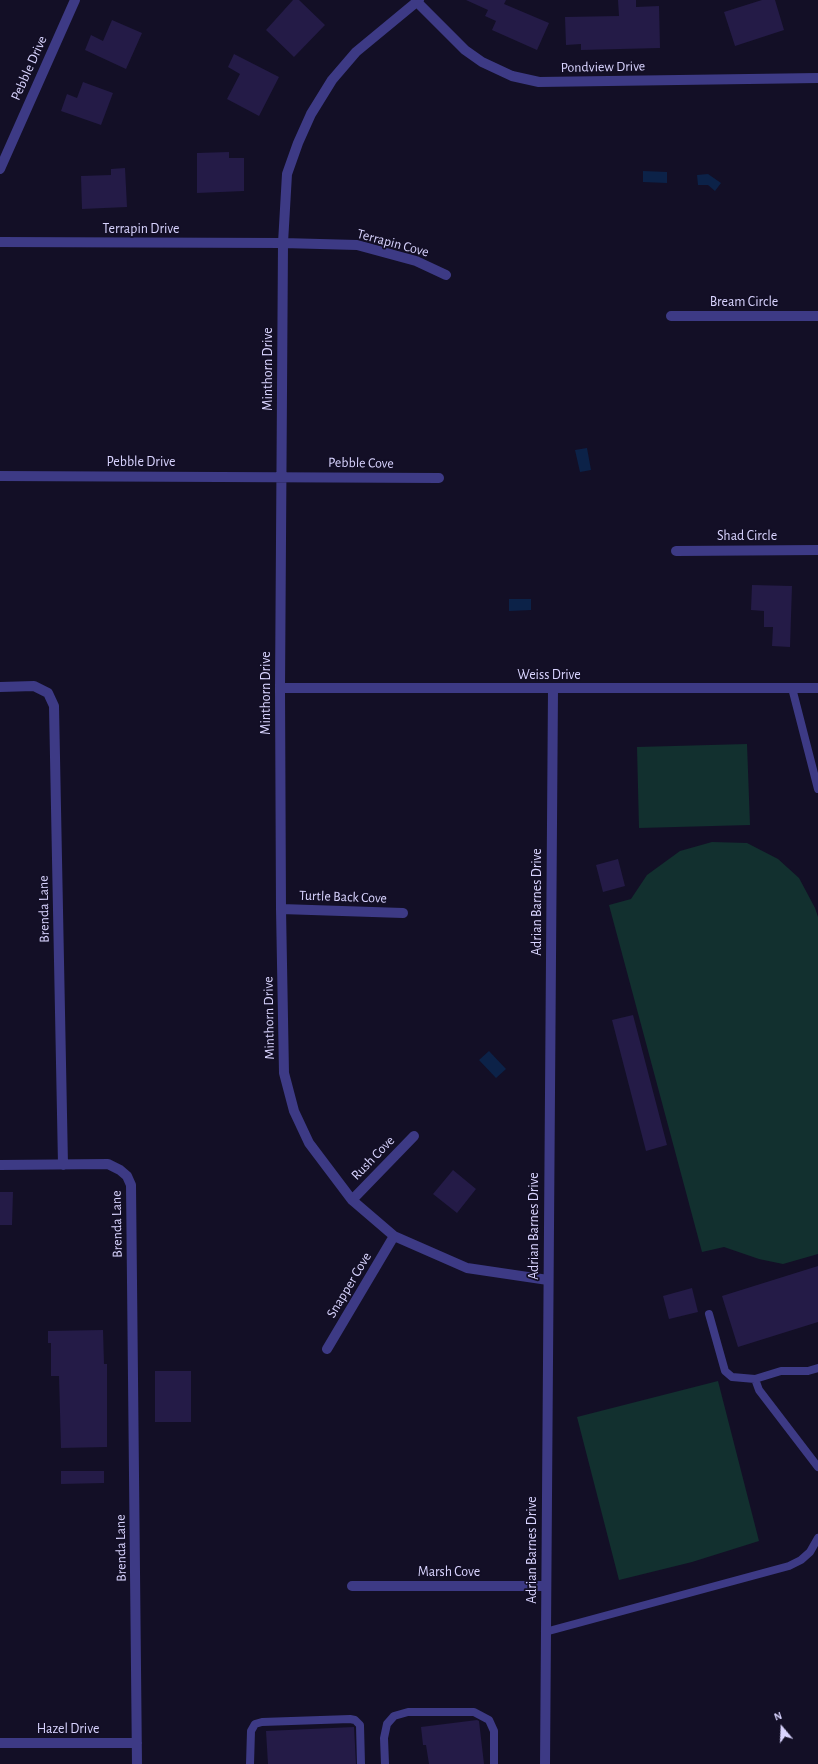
<!DOCTYPE html>
<html>
<head>
<meta charset="utf-8">
<style>
  body { margin:0 }
  #map { position:relative; width:818px; height:1764px; overflow:hidden; background:#130f26; font-family:"Alegreya Sans",sans-serif }
  canvas { display:block }
  .north { position:absolute; left:762px; top:1708px; width:40px; height:40px; -webkit-text-stroke:3px #130f26; paint-order:stroke; rotate:341deg; font-size:11px; font-weight:700; line-height:16px; text-align:center; color:#d9d4ff }
  .north::after { content:''; display:block; margin:auto; width:14px; height:18px; background:#d9d4ff; clip-path:polygon(50% 0,100% 100%,50% 72%,0 100%) }
</style>
</head>
<body>
<div id="map">
<canvas width="818" height="1764"></canvas>
<div class="north">N</div>
</div>
<script>
const g = document.querySelector('canvas').getContext('2d');
g.lineJoin = 'round';
function fill(path, color) {
  g.fillStyle = color;
  g.fill(path, 'evenodd');
}
function shape(rows) {
  const path = new Path2D();
  for (const r of rows) {
    path.moveTo(r[0], r[1]);
    for (let i = 2; i < r.length; i += 2) path.lineTo(r[i], r[i + 1]);
  }
  return path;
}
function strokePath(path, color, width, dash) {
  g.strokeStyle = color;
  g.lineWidth = width;
  g.lineCap = dash ? 'butt' : 'round';
  g.setLineDash(dash || []);
  g.stroke(path);
}
function drawText(font, color, halo, rows, align = 'center') {
  g.font = font + ' "Alegreya Sans",sans-serif';
  g.lineWidth = 3.5;
  g.setLineDash([]);
  g.textBaseline = 'middle';
  g.strokeStyle = halo;
  g.fillStyle = color;
  for (const [text, x, y, turn = 0] of rows) {
    g.save();
    g.translate(x, y);
    g.rotate((+turn || 0) * Math.PI / 180);
    g.textAlign = isNaN(turn) ? turn : align;
    if (halo) g.strokeText(text, 0, 0);
    g.fillText(text, 0, 0);
    g.restore();
  }
}
const green = shape([
  [747,744,750,825,639,828,637,747],
  [712,842,747,843,778,859,799,878,815,908,818,917,818,1254,783,1264,759,1259,724,1247,702,1252,609,905,631,899,647,875,680,851],
  [718,1381,759,1541,692,1562,619,1580,577,1417]
]);
const water = shape([
  [643,171,667,172,667,183,643,182],
  [708,174,721,183,715,191,708,185,698,185,697,175],
  [587,448,591,470,580,472,575,450],
  [509,599,531,599,531,610,509,611],
  [489,1051,506,1069,496,1078,479,1060]
]);
const building = shape([
  [293,0,299,0,325,25,294,57,266,30],
  [466,0,506,0,504,4,549,23,537,50,492,30,496,21,485,16,488,10],
  [618,0,636,0,636,7,659,6,660,48,581,50,581,44,566,45,565,17,619,16],
  [762,0,775,0,784,30,735,46,724,12],
  [112,20,142,33,126,69,85,50,91,35,103,41],
  [234,54,279,77,259,116,227,99,240,74,228,67],
  [83,82,113,93,101,125,61,111,67,94,77,98],
  [229,152,229,158,244,158,244,191,197,193,197,153],
  [125,168,127,207,82,209,81,176,111,175,111,169],
  [752,585,792,586,790,647,772,646,773,627,764,627,764,611,751,610],
  [618,859,625,886,603,892,596,865],
  [633,1015,667,1145,646,1151,612,1020],
  [453,1170,476,1189,457,1213,433,1194],
  [0,1192,13,1192,12,1225,0,1225],
  [818,1266,818,1322,738,1347,722,1296],
  [692,1288,698,1312,669,1319,663,1296],
  [103,1330,104,1364,107,1364,107,1447,61,1448,59,1376,51,1376,51,1343,48,1343,48,1331],
  [155,1371,191,1371,191,1422,155,1422],
  [61,1471,104,1471,104,1483,61,1484],
  [477,1720,479,1721,484,1764,429,1764,426,1745,423,1745,421,1727],
  [354,1727,356,1764,268,1764,266,1731]
]);
const lane = shape([
  [792,688,818,789],
  [709,1314,725,1371,732,1377,755,1379],
  [818,1368,808,1371,781,1371,755,1379,759,1390,818,1467],
  [545,1632,789,1566,801,1560,810,1552,818,1538],
  [250,1764,251,1731,255,1724,262,1722,350,1719,355,1720,360,1725,361,1764],
  [385,1764,384,1738,387,1724,394,1716,408,1712,474,1712,489,1720,494,1731,494,1764]
]);
const street = shape([
  [419,0,356,52,332,80,311,114,298,143,287,174,283,243,280,688,281,909,284,1073,294,1111,309,1143,352,1200,394,1236,467,1268,548,1280],
  [417,2,465,50,482,62,512,76,539,82,818,78],
  [0,169,75,0],
  [0,242,283,243,357,245,416,261,446,275],
  [671,316,818,316],
  [0,476,439,478],
  [676,551,818,550],
  [0,687,34,686,48,693,54,706,63,1165],
  [280,688,818,688],
  [281,909,403,913],
  [0,1165,108,1164,120,1170,127,1176,131,1185,137,1764],
  [352,1200,414,1136],
  [327,1349,394,1236],
  [352,1586,545,1586],
  [0,1743,137,1743],
  [545,1764,553,689]
]);
const streetNames = [
  ["Pondview Drive",603,67,-1],
  ["Pebble Drive",29,68,-66],
  ["Terrapin Drive",141,229],
  ["Terrapin Cove",393,243,15],
  ["Bream Circle",744,302],
  ["Minthorn Drive",268,369,-90],
  ["Pebble Drive",141,462],
  ["Pebble Cove",361,463,1],
  ["Shad Circle",747,536],
  ["Weiss Drive",549,675],
  ["Minthorn Drive",266,693,-90],
  ["Turtle Back Cove",343,897,2],
  ["Adrian Barnes Drive",537,902,-90],
  ["Brenda Lane",44,909,-91],
  ["Minthorn Drive",269,1018,-91],
  ["Rush Cove",373,1158,-46],
  ["Brenda Lane",117,1224,-91],
  ["Adrian Barnes Drive",534,1226,-90],
  ["Snapper Cove",349,1285,-59],
  ["Brenda Lane",121,1548,-91],
  ["Adrian Barnes Drive",532,1550,-90],
  ["Marsh Cove",449,1572],
  ["Hazel Drive",68,1729]
];
fill(green, '#12302f');
fill(water, '#0c2248');
fill(building, '#241b47');
strokePath(lane, '#3d3a85', 8);
strokePath(street, '#3d3a85', 10);
drawText('14px', '#d9d4ff', '#130f26', streetNames);
</script>
</body>
</html>
